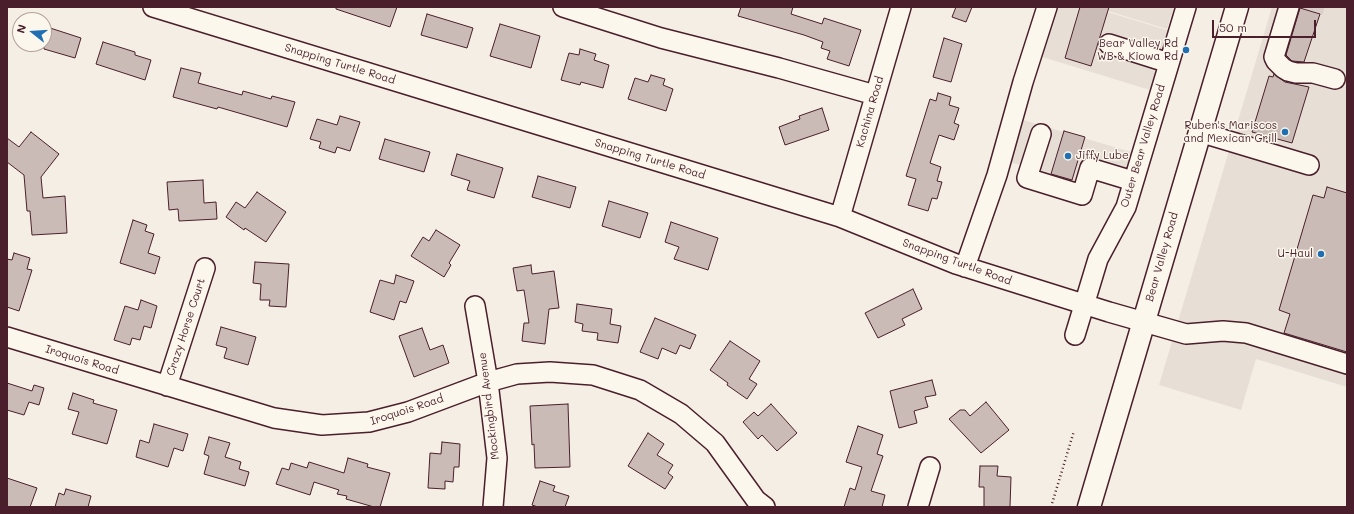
<!DOCTYPE html>
<html>
<head>
<meta charset="utf-8">
<style>
  body { margin:0 }
  #map { position:relative; width:1354px; height:514px; overflow:hidden; background:#f4eee4; font-family:Mali,sans-serif }
  canvas { display:block }
  .frame { position:absolute; inset:0; border:8px solid #4a1f2b; pointer-events:none }
  .north { position:absolute; left:12px; top:12px; width:40px; height:40px; box-sizing:border-box; background:#fbf7ec; border:1px solid #b4a19f; border-radius:50%; rotate:287deg; font-size:11px; font-weight:700; line-height:16px; text-align:center; color:#4a1f2b }
  .north::after { content:''; display:block; margin:auto; width:14px; height:18px; background:#1f6fb2; clip-path:polygon(50% 0,100% 100%,50% 72%,0 100%) }
  .scale { position:absolute; left:1212px; top:20px; width:104px; height:18px; box-sizing:border-box; border:2px solid #4a1f2b; border-top:0; padding-left:5px; font-size:12px; line-height:14px; white-space:nowrap; color:#4a1f2b; -webkit-text-stroke:3px #fbf7ec; paint-order:stroke }
</style>
</head>
<body>
<div id="map">
<canvas width="1354" height="514"></canvas>
<div class="frame"></div>
<div class="north">N</div>
<div class="scale">50 m</div>
</div>
<script>
const g = document.querySelector('canvas').getContext('2d');
g.lineJoin = 'round';
function fill(path, color) {
  g.fillStyle = color;
  g.fill(path, 'evenodd');
}
function shape(rows) {
  const path = new Path2D();
  for (const r of rows) {
    path.moveTo(r[0], r[1]);
    for (let i = 2; i < r.length; i += 2) path.lineTo(r[i], r[i + 1]);
  }
  return path;
}
function strokePath(path, color, width, dash) {
  g.strokeStyle = color;
  g.lineWidth = width;
  g.lineCap = dash ? 'butt' : 'round';
  g.setLineDash(dash || []);
  g.stroke(path);
}
function drawText(font, color, halo, rows, align = 'center') {
  g.font = font + ' Mali,sans-serif';
  g.lineWidth = 3;
  g.setLineDash([]);
  g.textBaseline = 'middle';
  g.strokeStyle = halo;
  g.fillStyle = color;
  for (const [text, x, y, turn = 0] of rows) {
    g.save();
    g.translate(x, y);
    g.rotate((+turn || 0) * Math.PI / 180);
    g.textAlign = isNaN(turn) ? turn : align;
    if (halo) g.strokeText(text, 0, 0);
    g.fillText(text, 0, 0);
    g.restore();
  }
}
const built = shape([
  [1054,7,1091,7,1167,30,1150,90,1039,56],
  [1095,7,1174,7,1167,29],
  [1272,7,1347,7,1347,387,1256,359,1241,410,1159,385],
  [1020,119,1131,152,1121,188,1097,181,1093,193,1091,197,1021,165,1008,162]
]);
const green = shape([
  [1296,7,1325,7,1322,15]
]);
const building = shape([
  [336,7,397,7,390,27,336,9,336,7],
  [741,7,793,7,791,14,822,24,824,18,861,30,849,66,827,59,830,51,821,48,823,42,804,35,738,16,741,7],
  [956,7,972,7,966,22,952,17,956,7],
  [1080,7,1109,7,1091,66,1065,58,1080,7],
  [1300,8,1320,14,1304,62,1292,61,1286,55,1300,8],
  [427,14,473,28,467,48,421,35,427,14],
  [500,24,540,36,531,68,490,56,500,24],
  [44,26,81,38,75,58,44,49,44,26],
  [944,38,962,44,951,82,933,77,944,38],
  [103,42,135,52,135,55,151,60,145,80,96,64,103,42],
  [580,49,596,54,594,60,609,65,603,88,581,82,580,85,561,80,569,53,579,55,580,49],
  [181,68,201,73,198,83,242,95,243,91,271,99,272,96,295,102,287,127,218,107,217,109,173,97,181,68],
  [1274,74,1285,82,1309,87,1292,143,1252,132,1269,76,1273,77,1274,74],
  [651,75,665,79,663,85,673,89,666,111,628,99,635,78,648,82,651,75],
  [938,93,951,97,949,105,959,108,954,123,959,125,954,140,939,135,930,163,941,167,937,181,942,182,937,199,932,198,928,211,908,205,916,179,906,176,930,99,936,101,938,93],
  [822,108,829,130,785,145,779,127,800,119,799,116,822,108],
  [340,116,360,122,350,151,337,147,335,153,319,148,321,142,310,139,317,119,337,125,340,116],
  [1064,131,1085,137,1072,180,1051,174,1064,131],
  [31,132,59,154,41,177,43,198,65,196,67,233,32,235,30,211,27,211,24,175,7,162,7,138,19,147,31,132],
  [385,139,430,152,424,172,379,159,385,139],
  [457,154,503,168,494,198,467,190,470,181,451,175,457,154],
  [538,176,576,187,570,208,532,197,538,176],
  [203,180,204,203,216,202,217,219,179,221,178,209,169,210,167,182,203,180],
  [1327,187,1347,193,1347,352,1284,333,1290,314,1279,310,1313,195,1324,198,1327,187],
  [257,192,286,212,266,242,245,228,244,230,226,217,236,202,245,208,257,192],
  [609,201,648,213,640,238,602,226,609,201],
  [133,220,147,225,145,231,154,234,148,253,160,257,155,274,120,263,133,220],
  [671,222,718,238,708,270,674,259,679,247,665,242,671,222],
  [436,230,460,245,449,263,451,265,444,277,411,256,423,237,429,241,436,230],
  [14,253,30,258,27,269,32,270,19,311,7,307,7,259,12,260,14,253],
  [255,262,289,264,286,307,269,306,270,300,260,300,261,284,253,283,255,262],
  [531,265,532,274,554,271,559,308,549,309,545,344,522,341,524,323,529,323,524,290,517,291,513,268,531,265],
  [396,275,414,281,406,303,400,301,394,320,370,312,380,280,394,284,396,275],
  [913,289,922,309,902,319,905,325,878,338,865,313,913,289],
  [141,300,157,306,151,328,144,326,140,340,132,338,130,345,114,340,125,306,138,310,141,300],
  [577,304,612,309,610,324,621,326,618,343,597,340,598,333,582,331,583,324,575,322,577,304],
  [655,318,696,335,690,349,680,345,676,354,662,348,658,359,640,352,655,318],
  [221,327,256,337,248,365,224,358,227,348,216,345,221,327],
  [422,328,430,350,443,345,449,363,414,377,399,336,422,328],
  [730,341,760,361,749,379,757,384,747,399,727,385,728,383,710,370,730,341],
  [932,380,936,395,925,397,928,407,914,411,917,423,899,428,890,391,932,380],
  [7,383,32,391,34,385,44,388,39,405,29,402,24,415,7,410,7,383],
  [73,393,94,400,93,403,117,410,107,444,72,434,79,412,68,409,73,393],
  [986,402,1009,430,981,453,949,419,960,410,965,410,970,416,986,402],
  [568,404,570,467,535,468,534,444,532,445,530,406,568,404],
  [771,404,797,433,777,451,762,435,758,439,743,422,754,412,758,416,771,404],
  [154,424,188,434,183,451,174,448,168,467,136,457,140,440,149,443,154,424],
  [858,426,883,435,877,454,883,456,871,491,885,495,882,507,844,507,850,488,855,490,862,467,846,462,858,426],
  [648,433,664,444,657,455,673,465,668,473,673,477,665,489,628,466,648,433],
  [209,437,230,443,225,457,241,462,239,469,249,472,245,486,204,474,209,456,204,454,209,437],
  [442,442,460,444,459,467,454,467,453,482,445,481,445,489,428,488,430,453,441,454,442,442],
  [348,458,368,464,367,467,390,473,380,507,374,507,346,499,347,496,337,494,339,490,314,482,310,495,276,484,282,468,289,470,291,463,307,468,309,462,344,473,348,458],
  [980,466,998,466,997,476,1011,477,1010,507,984,507,984,487,979,487,980,466],
  [7,478,37,488,30,507,7,507,7,478],
  [540,481,555,486,553,491,569,496,565,507,538,507,532,505,540,481],
  [66,489,91,496,88,507,55,507,59,493,64,495,66,489]
]);
const path = shape([
  [1051,507,1074,431]
]);
const minor = shape([
  [153,7,840,217,956,264,1109,312,1186,334,1223,331,1246,333,1347,364],
  [563,7,661,38,779,68,875,95],
  [1289,7,1274,57,1276,61,1283,68,1288,71,1296,73,1313,73,1335,79],
  [1109,44,1169,63],
  [1199,132,1309,165],
  [1041,134,1027,178,1082,195,1090,168,1133,181],
  [840,217,901,7],
  [965,267,997,175,1023,82,1047,7],
  [475,306,488,382,497,458,493,507],
  [1075,335,1098,259,1126,207,1186,7],
  [7,337,274,418,322,425,369,422,408,412,488,382,517,374,550,372,593,375,640,390,681,414,715,443,756,500,765,507],
  [167,386,205,268],
  [918,507,930,467]
]);
const major = shape([
  [1089,507,1237,7]
]);
const markers = [
  [1186,50,4,"#1f6fb2"],
  [1285,132,4,"#1f6fb2"],
  [1068,156,4,"#1f6fb2"],
  [1321,254,4,"#1f6fb2"]
];
const poiNames = [
  ["Bear Valley Rd",1178,44],
  ["WB & Kiowa Rd",1178,57],
  ["Ruben's Mariscos",1277,126],
  ["and Mexican Grill",1277,139],
  ["Jiffy Lube",1076,156,"left"],
  ["U-Haul",1313,254]
];
const streetNames = [
  ["Snapping Turtle Road",340,64,17],
  ["Kachina Road",870,112,-74],
  ["Outer Bear Valley Road",1143,146,-73],
  ["Snapping Turtle Road",650,159,17],
  ["Bear Valley Road",1162,257,-74],
  ["Snapping Turtle Road",957,262,20],
  ["Crazy Horse Court",186,327,-72],
  ["Iroquois Road",82,360,17],
  ["Mockingbird Avenue",489,406,-97],
  ["Iroquois Road",407,410,-18]
];
fill(built, '#e7dfd6');
fill(green, '#dbd0c9');
fill(building, '#cabbb6');
strokePath(building, '#4a1f2b', 1);
strokePath(minor, '#4a1f2b', 22);
strokePath(major, '#4a1f2b', 25);
strokePath(path, '#4a1f2b', 2.5, [1, 3]);
strokePath(minor, '#fbf7ec', 19);
strokePath(major, '#fbf7ec', 22);
for (const [x, y, r, color] of markers) {
  const dot = new Path2D();
  dot.arc(x, y, r, 0, 2 * Math.PI);
  g.fillStyle = color;
  g.fill(dot);
  strokePath(dot, '#fbf7ec', 1.5);
}
drawText('11px', '#4a1f2b', '#fbf7ec', poiNames, 'right');
drawText('11px', '#4a1f2b', '#fbf7ec', streetNames);
</script>
</body>
</html>
